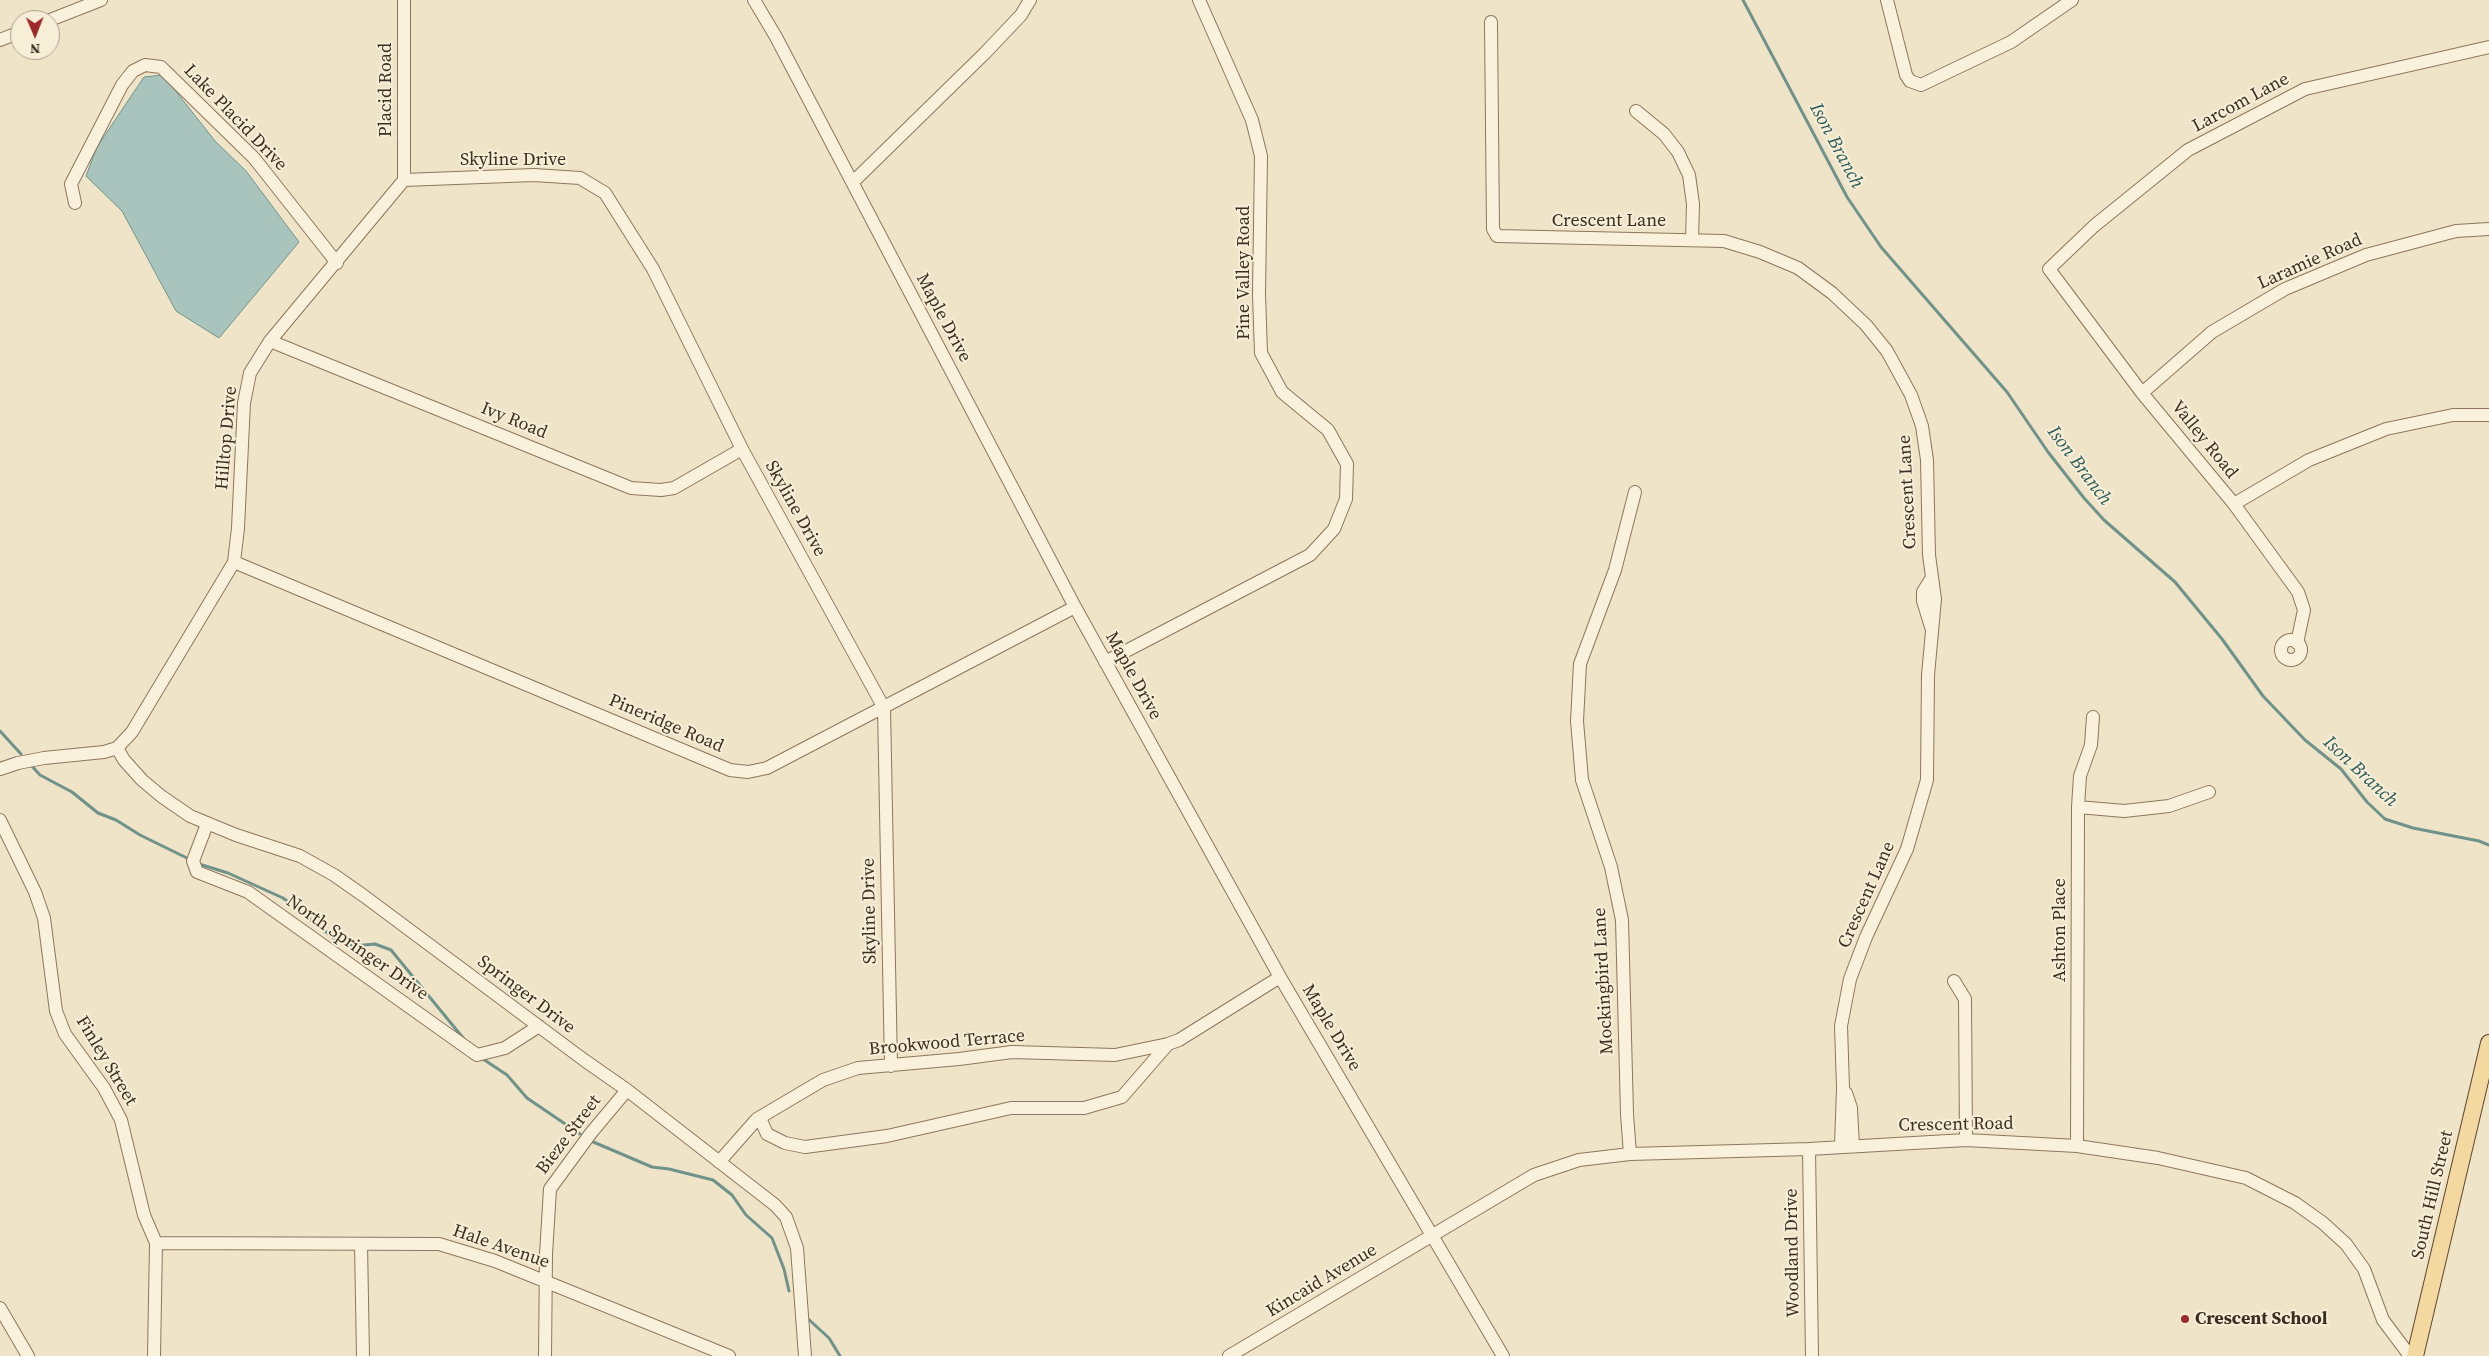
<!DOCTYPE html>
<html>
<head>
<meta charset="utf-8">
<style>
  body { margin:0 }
  #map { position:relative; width:2489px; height:1356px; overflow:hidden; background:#f0e4c8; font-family:"Source Serif 4",serif }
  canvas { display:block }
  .north { position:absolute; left:10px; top:10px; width:50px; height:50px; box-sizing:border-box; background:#f7eed8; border:1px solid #ada18e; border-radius:50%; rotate:179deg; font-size:14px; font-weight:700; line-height:20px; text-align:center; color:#3d2e20 }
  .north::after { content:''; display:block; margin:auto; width:18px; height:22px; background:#9e2a2b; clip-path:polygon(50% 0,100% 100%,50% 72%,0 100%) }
</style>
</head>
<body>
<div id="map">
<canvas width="2489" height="1356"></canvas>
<div class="north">N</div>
</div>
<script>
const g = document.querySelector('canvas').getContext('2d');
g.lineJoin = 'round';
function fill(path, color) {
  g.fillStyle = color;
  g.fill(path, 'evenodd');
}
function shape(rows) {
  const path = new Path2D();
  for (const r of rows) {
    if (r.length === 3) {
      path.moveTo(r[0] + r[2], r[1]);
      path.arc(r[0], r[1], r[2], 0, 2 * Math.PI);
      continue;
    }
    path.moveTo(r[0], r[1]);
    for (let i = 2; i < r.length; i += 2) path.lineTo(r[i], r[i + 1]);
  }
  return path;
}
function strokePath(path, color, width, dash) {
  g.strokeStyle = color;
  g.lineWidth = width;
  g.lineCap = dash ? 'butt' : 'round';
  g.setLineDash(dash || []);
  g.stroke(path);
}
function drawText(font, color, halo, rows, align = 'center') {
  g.font = font + ' "Source Serif 4",serif';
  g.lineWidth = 4;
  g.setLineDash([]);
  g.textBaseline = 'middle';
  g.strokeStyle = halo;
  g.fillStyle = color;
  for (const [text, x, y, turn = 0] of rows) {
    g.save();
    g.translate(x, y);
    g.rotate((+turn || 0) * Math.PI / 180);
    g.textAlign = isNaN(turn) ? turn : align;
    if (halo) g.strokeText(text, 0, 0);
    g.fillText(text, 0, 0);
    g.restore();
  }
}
const water = shape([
  [163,75,215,141,246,171,299,242,219,338,176,311,122,211,86,176,97,147,144,77,163,75]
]);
const stream = shape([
  [1743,0,1847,197,1881,247,2007,392,2048,452,2084,498,2104,520,2175,582,2222,639,2263,696,2305,740,2341,769,2367,802,2385,819,2413,828,2479,841,2489,845],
  [0,731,21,754],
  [30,764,40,775,72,792,98,813,116,820,140,835,191,860],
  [199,864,228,873,283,898,335,939,353,946,375,944,391,950,464,1039],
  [480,1057,507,1075,527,1098,580,1134],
  [591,1141,652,1167,669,1169,713,1180,732,1195,746,1215,772,1238,784,1269,789,1291],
  [806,1317,829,1338,840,1356]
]);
const minor = shape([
  [754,0,776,37,1075,607,1280,977,1503,1356],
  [1887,0,1906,75,1910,81,1921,85,2011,42,2072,0],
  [50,20,101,0],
  [1491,22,1493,229,1497,236,1724,241,1760,252,1798,268,1832,293,1866,325,1887,351,1911,395,1922,426,1927,460,1929,555,1935,599,1928,675,1927,780,1907,849,1866,937,1850,979,1841,1026,1843,1088,1841,1146],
  [0,40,20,32],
  [1636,111,1664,134,1678,152,1689,175,1693,204,1692,240],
  [404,180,534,175,580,178,605,193,653,269,742,449,884,708,891,1066],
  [404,180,404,0],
  [853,182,985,53,1021,15,1030,0],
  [75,203,71,184,122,85,133,71,145,65,161,67,254,158,337,263],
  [270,341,631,488,661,490,674,488,742,449],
  [2142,393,2212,332,2285,289,2366,255,2456,231,2489,229],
  [2234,504,2309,460,2386,429,2453,415,2489,415],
  [234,562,730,770,748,772,767,768,1075,607],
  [1931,627,1923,601,1923,592,1931,579],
  [2291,650,10],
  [2297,643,2304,610,2298,592,2234,504,2142,393,2049,269,2094,226,2188,150,2305,89,2489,47],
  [1105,662,1310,555,1334,529,1346,499,1347,464,1328,430,1282,392,1261,353,1259,294,1261,156,1252,120,1199,0],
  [117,748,124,760,142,780,161,796,190,816,236,835,300,856,334,875,364,896,584,1060,627,1090,775,1205,786,1217,797,1248,805,1356],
  [0,769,18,763,44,758,104,752,117,748,132,732,234,562,238,528,244,403,250,373,270,341,404,180],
  [2078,807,2124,811,2169,806,2209,792],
  [0,820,35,892,44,918,56,1011,65,1034,104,1088,121,1120,144,1215,156,1243,154,1356],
  [207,824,193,861,197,872,248,892,477,1055,505,1048,539,1026],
  [1954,981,1965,999,1966,1140],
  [1846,1093,1851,1108,1853,1146],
  [760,1118,767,1134,785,1143,805,1147,887,1136,1011,1108,1084,1108,1122,1097,1168,1044],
  [2077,1146,2078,807,2080,776,2091,745,2093,717],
  [1809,1149,1812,1356],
  [1630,1154,1627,1114,1622,920,1611,867,1582,780,1577,721,1580,664,1615,570,1635,492],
  [719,1162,757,1119,823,1080,858,1068,959,1059,1012,1052,1115,1055,1168,1044,1179,1040,1280,977],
  [156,1243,439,1244,495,1261,729,1356],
  [361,1244,363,1356],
  [0,1308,28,1356],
  [545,1356,546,1254,550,1189,591,1133,627,1090],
  [1229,1356,1534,1175,1579,1160,1630,1154,1809,1149,1966,1140,2077,1146,2158,1158,2246,1178,2295,1203,2323,1223,2346,1244,2364,1269,2383,1320,2410,1356]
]);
const major = shape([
  [2415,1356,2489,1043]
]);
const markers = [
  [2185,1319,5,"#9e2a2b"]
];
const streetNames = [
  ["Placid Road",386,90,-90],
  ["Larcom Lane",2241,103,-28],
  ["Lake Placid Drive",235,118,46],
  ["Skyline Drive",513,160],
  ["Crescent Lane",1609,221],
  ["Laramie Road",2310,262,-24],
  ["Pine Valley Road",1244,273,-90],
  ["Maple Drive",943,318,62],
  ["Ivy Road",514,421,22],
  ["Hilltop Drive",227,438,-85],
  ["Valley Road",2204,440,51],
  ["Crescent Lane",1908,492,-93],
  ["Skyline Drive",795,509,61],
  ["Maple Drive",1133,676,61],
  ["Pineridge Road",666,724,23],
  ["Crescent Lane",1867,895,-66],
  ["Skyline Drive",870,911,-91],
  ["Ashton Place",2060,930,-90],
  ["North Springer Drive",357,948,35],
  ["Mockingbird Lane",1604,981,-93],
  ["Springer Drive",526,995,37],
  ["Maple Drive",1331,1028,59],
  ["Brookwood Terrace",947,1043,-5],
  ["Finley Street",106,1061,59],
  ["Crescent Road",1956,1125,-1],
  ["Bieze Street",569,1135,-53],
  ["South Hill Street",2433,1195,-77],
  ["Hale Avenue",501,1247,19],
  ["Woodland Drive",1793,1253,-91],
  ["Kincaid Avenue",1322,1281,-31]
];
const poiNames = [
  ["Crescent School",2195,1319]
];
const waterNames = [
  ["Ison Branch",1836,146,62],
  ["Ison Branch",2079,466,53],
  ["Ison Branch",2360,772,43]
];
fill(water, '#a9c4bc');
strokePath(water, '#6f938a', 1);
strokePath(stream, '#6f938a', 3);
strokePath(minor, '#8d765c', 14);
strokePath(major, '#5b4430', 18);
strokePath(minor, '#faf1dc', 12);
strokePath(major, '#f3d9a0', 16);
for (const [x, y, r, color] of markers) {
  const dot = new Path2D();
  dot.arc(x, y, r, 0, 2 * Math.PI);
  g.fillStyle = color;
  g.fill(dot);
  strokePath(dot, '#f7eed8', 2);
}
drawText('18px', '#3d2e20', '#f7eed8', streetNames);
drawText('bold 18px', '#3d2e20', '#f7eed8', poiNames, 'left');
drawText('italic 19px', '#2f5d5a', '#f7eed8', waterNames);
</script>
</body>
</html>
